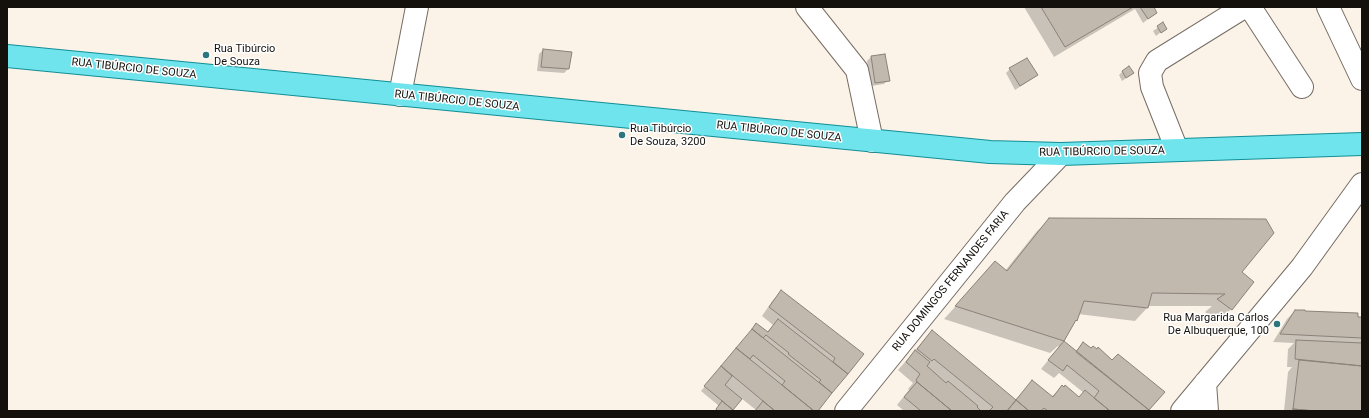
<!DOCTYPE html>
<html>
<head>
<meta charset="utf-8">
<style>
  body { margin:0 }
  #map { position:relative; width:1369px; height:418px; overflow:hidden; background:#fcf3e8; font-family:Roboto,sans-serif }
  canvas { display:block }
  .frame { position:absolute; inset:0; border:8px solid #14110d; pointer-events:none }
</style>
</head>
<body>
<div id="map">
<canvas width="1369" height="418"></canvas>
<div class="frame"></div>
</div>
<script>
const g = document.querySelector('canvas').getContext('2d');
g.lineJoin = 'round';
function fill(path, color) {
  g.fillStyle = color;
  g.fill(path, 'evenodd');
}
function shape(rows) {
  const path = new Path2D();
  for (const r of rows) {
    path.moveTo(r[0], r[1]);
    for (let i = 2; i < r.length; i += 2) path.lineTo(r[i], r[i + 1]);
  }
  return path;
}
function strokePath(path, color, width, dash) {
  g.strokeStyle = color;
  g.lineWidth = width;
  g.lineCap = dash ? 'butt' : 'round';
  g.setLineDash(dash || []);
  g.stroke(path);
}
function drawText(font, color, halo, rows, align = 'center') {
  g.font = font + ' Roboto,sans-serif';
  g.lineWidth = 3;
  g.setLineDash([]);
  g.textBaseline = 'middle';
  g.strokeStyle = halo;
  g.fillStyle = color;
  for (const [text, x, y, turn = 0] of rows) {
    g.save();
    g.translate(x, y);
    g.rotate((+turn || 0) * Math.PI / 180);
    g.textAlign = isNaN(turn) ? turn : align;
    if (halo) g.strokeText(text, 0, 0);
    g.fillText(text, 0, 0);
    g.restore();
  }
}
const shadow = shape([
  [1024,7,1153,7,1156,13,1143,23,1135,9,1054,57],
  [1163,24,1166,28,1156,36,1153,31],
  [543,50,571,53,568,69,564,73,537,71,539,54],
  [871,57,888,80,884,84,871,86,867,61],
  [1010,69,1036,75,1032,79,1015,90,1006,73],
  [1123,71,1133,73,1122,81,1119,75],
  [1050,219,1241,273,1231,309,1218,322,1205,312,1212,306,1148,306,1147,308,1135,321,1078,314,1076,320,1073,324,1063,342,1075,352,1083,343,1148,411,904,411,897,405,909,390,908,389,913,383,898,370,932,331,1014,401,1032,382,1051,397,1062,387,1079,398,1084,393,1059,373,1054,378,1041,369,1059,347,1058,346,1050,353,944,319,995,263,1005,271,1037,231],
  [781,292,862,355,816,411,755,411,756,410,741,398,732,410,733,411,714,411,719,406,701,391,756,325,767,332,773,325,762,316,773,300],
  [1295,311,1362,318,1362,411,1284,411,1288,372,1292,367,1287,367,1288,349,1294,343,1273,342,1287,319]
]);
const building = shape([
  [1041,7,1133,7,1065,47,1041,7],
  [1140,7,1154,7,1157,13,1148,19,1140,7],
  [1163,22,1167,29,1161,33,1157,26,1163,22],
  [543,49,572,52,569,69,541,67,543,49],
  [885,54,890,81,875,83,871,56,885,54],
  [1027,58,1038,75,1020,86,1009,68,1027,58],
  [1129,66,1134,73,1126,78,1122,71,1129,66],
  [1049,218,1266,219,1274,233,1242,272,1254,282,1232,310,1217,299,1225,294,1152,293,1148,308,1084,301,1077,321,1076,320,1064,341,955,306,995,261,1007,271,1049,218],
  [781,290,864,354,848,374,833,362,835,358,769,307,781,290],
  [1295,310,1305,310,1305,311,1358,313,1358,317,1362,317,1362,338,1280,334,1295,310],
  [778,319,848,374,832,393,819,382,821,380,788,354,789,353,766,335,763,338,752,329,756,323,768,332,778,319],
  [752,329,832,393,818,411,814,411,782,385,785,381,753,355,750,359,736,348,752,329],
  [932,330,1016,400,1007,411,992,411,990,410,993,407,934,359,932,361,917,349,932,330],
  [1296,340,1362,343,1362,366,1295,359,1296,340],
  [1064,341,1149,410,1148,411,1110,411,1094,398,1099,391,1067,365,1063,371,1048,360,1064,341],
  [1083,342,1091,348,1093,346,1097,349,1098,347,1112,360,1118,354,1165,392,1149,410,1076,352,1083,342],
  [736,348,782,385,814,411,775,411,721,366,736,348],
  [915,350,930,362,927,366,946,383,948,381,978,406,977,407,981,411,952,411,917,382,916,380,920,374,906,362,915,350],
  [1299,360,1362,366,1362,411,1315,411,1293,409,1299,360],
  [721,366,732,376,725,385,742,399,733,410,704,386,721,366],
  [1032,380,1053,397,1062,385,1064,387,1065,385,1079,397,1085,390,1110,411,1048,411,1044,408,1041,411,1029,411,1016,400,1032,380],
  [917,382,952,411,921,411,904,397,917,382],
  [1016,400,1029,411,1007,411,1016,400],
  [722,401,733,410,734,411,718,411,716,409,722,401],
  [763,401,775,411,755,411,763,401],
  [1293,409,1315,411,1293,411,1293,409]
]);
const minor = shape([
  [807,7,857,70,872,141],
  [1250,7,1302,87],
  [1328,7,1362,79],
  [400,95,417,7],
  [1177,150,1152,87,1150,73,1157,61,1244,7],
  [1205,383,1207,411],
  [846,411,1015,202,1061,154],
  [1182,411,1302,267,1362,184]
]);
const major = shape([
  [7,56,990,152,1061,154,1362,144]
]);
const markers = [
  [206,55,4,"#2d767d"],
  [622,135,4,"#2d767d"],
  [1277,324,4,"#2d767d"]
];
const poiNames = [
  ["Rua Tibúrcio",214,49],
  ["De Souza",214,62],
  ["Rua Tibúrcio",630,129],
  ["De Souza, 3200",630,142],
  ["Rua Margarida Carlos",1269,318,"right"],
  ["De Albuquerque, 100",1269,331,"right"]
];
const streetNames = [
  ["RUA TIBÚRCIO DE SOUZA",134,69,6],
  ["RUA TIBÚRCIO DE SOUZA",457,101,6],
  ["RUA TIBÚRCIO DE SOUZA",779,132,6],
  ["RUA TIBÚRCIO DE SOUZA",1102,152,-1],
  ["RUA DOMINGOS FERNANDES FARIA",951,281,-51]
];
fill(shadow, '#0003');
fill(building, '#c1b8ae');
strokePath(building, '#8a8178', 1);
strokePath(minor, '#756c63', 24);
strokePath(major, '#118e96', 24);
strokePath(minor, '#fff', 22);
strokePath(major, '#6fe4ec', 22);
for (const [x, y, r, color] of markers) {
  const dot = new Path2D();
  dot.arc(x, y, r, 0, 2 * Math.PI);
  g.fillStyle = color;
  g.fill(dot);
  strokePath(dot, '#fff', 1.5);
}
drawText('11px', '#14110d', '#fff', poiNames, 'left');
drawText('11px', '#14110d', '#fff', streetNames);
</script>
</body>
</html>
